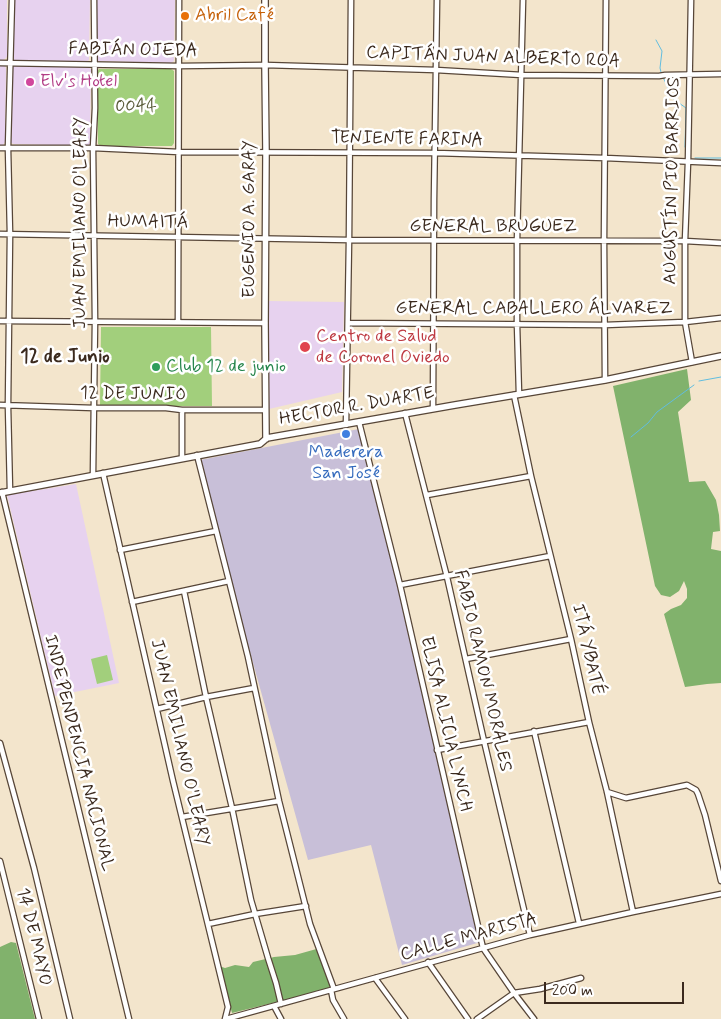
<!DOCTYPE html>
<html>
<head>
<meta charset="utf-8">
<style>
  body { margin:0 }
  #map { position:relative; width:721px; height:1019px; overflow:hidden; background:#f3e5cc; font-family:Mynerve,sans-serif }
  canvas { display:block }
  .scale { position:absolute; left:544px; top:982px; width:140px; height:22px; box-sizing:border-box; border:2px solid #3b2a1e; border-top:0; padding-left:6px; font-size:15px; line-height:18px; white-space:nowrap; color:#3b2a1e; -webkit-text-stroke:4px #fff; paint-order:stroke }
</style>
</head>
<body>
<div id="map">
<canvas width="721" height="1019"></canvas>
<div class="scale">200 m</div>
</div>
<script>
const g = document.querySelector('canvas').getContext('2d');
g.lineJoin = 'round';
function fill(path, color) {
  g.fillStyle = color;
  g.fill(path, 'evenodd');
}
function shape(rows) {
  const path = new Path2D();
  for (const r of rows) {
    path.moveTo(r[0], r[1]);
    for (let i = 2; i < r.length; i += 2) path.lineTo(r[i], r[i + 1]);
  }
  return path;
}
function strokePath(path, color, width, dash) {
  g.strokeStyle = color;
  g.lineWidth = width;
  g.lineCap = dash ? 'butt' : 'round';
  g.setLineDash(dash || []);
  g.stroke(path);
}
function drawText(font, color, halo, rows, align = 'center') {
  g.font = font + ' Mynerve,sans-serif';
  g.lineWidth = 5;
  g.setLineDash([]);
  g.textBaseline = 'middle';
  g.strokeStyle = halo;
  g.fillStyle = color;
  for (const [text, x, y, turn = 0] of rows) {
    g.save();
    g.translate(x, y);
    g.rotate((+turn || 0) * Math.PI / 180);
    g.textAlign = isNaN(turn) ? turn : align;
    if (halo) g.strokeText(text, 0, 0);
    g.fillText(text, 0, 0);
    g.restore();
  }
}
const built = shape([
  [0,0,7,0,7,56,6,58,3,60,0,60],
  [14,0,90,0,89,60,86,62,15,61,13,57],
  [97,0,175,0,174,61,171,63,98,61,97,58],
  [0,65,5,66,6,69,5,142,3,145,2,146,0,146],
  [16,65,88,67,91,69,90,143,88,146,14,144,11,143,12,69,13,67],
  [268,301,344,302,342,392,269,409],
  [76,484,119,683,55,696,7,495]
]);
const industrial = shape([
  [359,429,484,941,402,965,371,845,308,860,224,559,200,460]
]);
const green = shape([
  [99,69,171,69,174,71,174,143,172,146,101,146,98,144,97,72],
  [101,327,211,327,212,406,100,406],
  [107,655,113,680,97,684,91,659]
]);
const forest = shape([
  [687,369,691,400,678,412,689,482,705,481,716,500,719,515,720,531,713,532,711,549,721,551,721,683,707,684,685,687,664,614,671,609,681,605,687,598,687,589,684,581,679,591,670,597,661,595,655,586,613,386],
  [11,942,16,943,35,1019,0,1019,0,947],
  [320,948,333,988,232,1013,219,966,225,968,235,965,249,967,253,962,274,957,295,955]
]);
const stream = shape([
  [656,40,662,51,660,68,661,72],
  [663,77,672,98,686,108,685,147],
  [695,158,721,158],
  [699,381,721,377],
  [631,437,648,423,657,412,694,385]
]);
const minor = shape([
  [691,0,688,162,685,241,685,322,692,362],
  [0,63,179,66,265,65,436,70,522,75,659,76,665,75,721,74],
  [0,148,93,148,179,152,435,153,605,158,721,163],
  [0,234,349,240,685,241,721,243],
  [0,321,265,323],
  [178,322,179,0],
  [348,323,605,325,685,322,721,318],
  [605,380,604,241,606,0],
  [519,394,517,324,517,241,523,0],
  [514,395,531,476,571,639,589,722,607,792,633,912],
  [0,405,94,408,166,408,182,410,265,410],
  [433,408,434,199,437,0],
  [182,410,182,458],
  [405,413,447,577,484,741,530,935],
  [359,422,400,585,483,948,514,993,534,1019],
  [346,425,349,240,351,0],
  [103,473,173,781,228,1007,225,1019],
  [93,475,95,321,93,148,95,108,94,0],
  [10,491,8,406,10,234,8,148,12,0],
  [2,492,129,1019],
  [427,495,531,476],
  [120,550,216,531],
  [229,581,248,657,279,801,310,924,334,989],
  [400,585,550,556],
  [184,591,206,697,232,808,251,900,268,958,276,983,281,1004],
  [132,602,229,581,197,455],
  [466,659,571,639],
  [157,709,206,697,254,688],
  [534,731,579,923],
  [0,743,34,868,70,1019],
  [437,750,589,722],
  [607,792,626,798,687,785,696,790,698,794,705,815,721,881],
  [182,817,279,801],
  [0,861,39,1019],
  [208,924,255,914,306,906],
  [428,962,468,1019],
  [375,978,405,1019],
  [331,990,333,1000,344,1019],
  [274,1006,281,1019],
  [226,1019,530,935,633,912,721,894],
  [477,1019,514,993,540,989,581,978]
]);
const tertiary = shape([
  [265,0,265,65,266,153,265,323,266,439],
  [0,493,260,444,267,438,455,405,605,380,721,356]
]);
const markers = [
  [185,16,5,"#e8710a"],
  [30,82,5,"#d1479c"],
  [305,347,6,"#e0444e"],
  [156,367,5,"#2e9e5b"],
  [346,434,5,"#3f7fe0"]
];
const foodNames = [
  ["Abril Café",195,16]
];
const streetNames = [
  ["FABIÁN OJEDA",133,51,1],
  ["CAPITÁN JUAN ALBERTO ROA",493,58,2],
  ["TENIENTE FARINA",407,140,1],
  ["AUGUSTÍN PIO BARRIOS",673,181,-89],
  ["EUGENIO A. GARAY",250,219,-90],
  ["JUAN EMILIANO O'LEARY",81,223,-90],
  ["HUMAITÁ",148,223,1],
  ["GENERAL BRUGUEZ",493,227],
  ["GENERAL CABALLERO ÁLVAREZ",534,309],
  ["12 DE JUNIO",133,395,1],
  ["HECTOR R. DUARTE",357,407,-10],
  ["ITÁ YBATÉ",587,650,77],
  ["FABIO RAMON MORALES",482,671,77],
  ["ELISA ALICIA LYNCH",445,724,77],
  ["JUAN EMILIANO O'LEARY",179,743,77],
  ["INDEPENDENCIA NACIONAL",78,753,76],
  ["14 DE MAYO",33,937,76],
  ["CALLE MARISTA",469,938,-15]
];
const hotelNames = [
  ["Elv's Hotel",40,82]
];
const parkNames = [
  ["0044",136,107]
];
const healthNames = [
  ["Centro de Salud",316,337],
  ["de Coronel Oviedo",316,358]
];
const leisureNames = [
  ["Club 12 de junio",166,367]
];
const shopNames = [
  ["Maderera",346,453],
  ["San José",346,474]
];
const neighbourhoodNames = [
  ["12 de Junio",65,358]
];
fill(built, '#e7d2ef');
fill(industrial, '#c8bfd8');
fill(green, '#a2cf7c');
fill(forest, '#81b26c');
strokePath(stream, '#61bddf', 1);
strokePath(minor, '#574638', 7);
strokePath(tertiary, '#574638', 8);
strokePath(minor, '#fff', 4.5);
strokePath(tertiary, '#fff', 5.5);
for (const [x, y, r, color] of markers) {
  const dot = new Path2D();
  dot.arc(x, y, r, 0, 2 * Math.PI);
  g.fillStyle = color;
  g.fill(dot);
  strokePath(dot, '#fff', 2);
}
drawText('18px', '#c56008', '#fff', foodNames, 'left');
drawText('18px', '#3b2a1e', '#fff', streetNames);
drawText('18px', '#b23c85', '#fff', hotelNames, 'left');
drawText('18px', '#5a5c3a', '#fff', parkNames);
drawText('18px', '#be3a42', '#fff', healthNames, 'left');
drawText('18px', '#27864d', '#fff', leisureNames, 'left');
drawText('18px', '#366cbe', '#fff', shopNames);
drawText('bold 19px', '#3b2a1e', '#fff', neighbourhoodNames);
</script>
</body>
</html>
